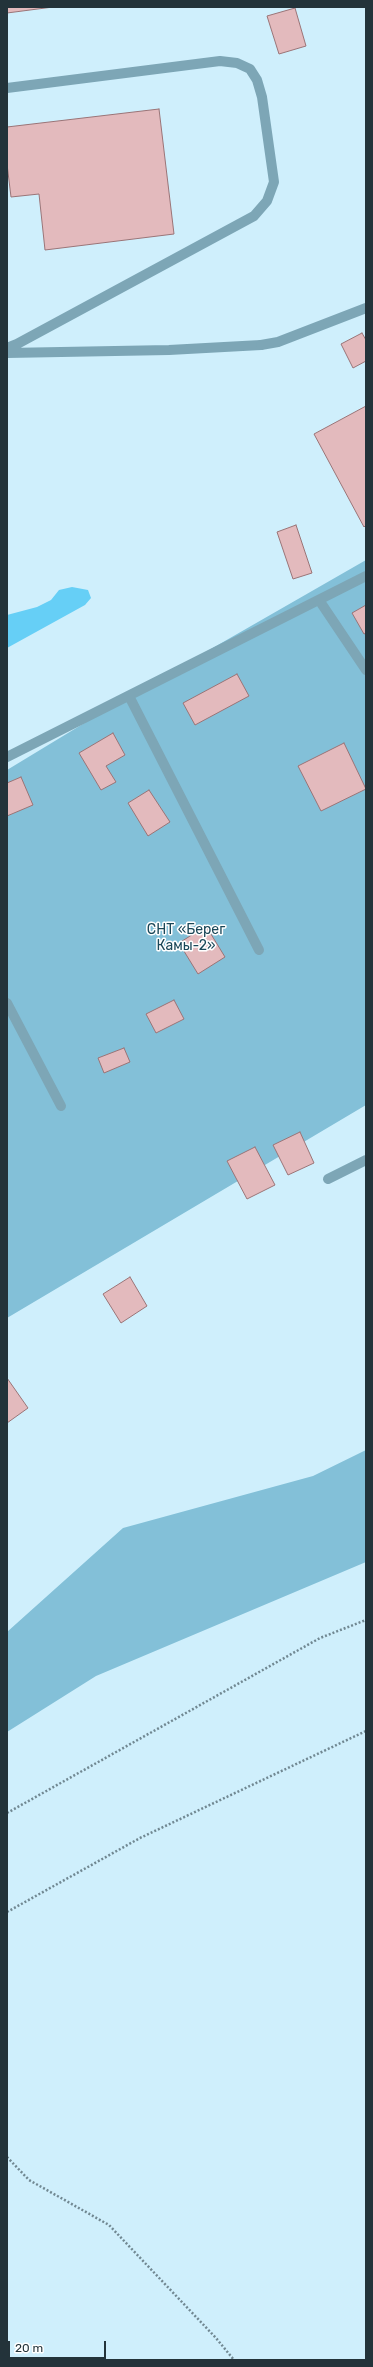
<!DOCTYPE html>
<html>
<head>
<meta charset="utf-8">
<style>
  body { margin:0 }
  #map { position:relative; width:373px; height:2367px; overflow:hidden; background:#cfeffc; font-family:Rubik,sans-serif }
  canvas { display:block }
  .frame { position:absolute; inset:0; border:8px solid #23333a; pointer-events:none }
  .scale { position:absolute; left:8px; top:2341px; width:98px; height:18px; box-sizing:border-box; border:2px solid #23333a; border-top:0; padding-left:5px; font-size:12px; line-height:14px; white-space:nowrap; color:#23333a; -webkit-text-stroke:3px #fff; paint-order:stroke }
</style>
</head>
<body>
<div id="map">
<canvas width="373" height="2367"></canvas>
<div class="frame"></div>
<div class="scale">20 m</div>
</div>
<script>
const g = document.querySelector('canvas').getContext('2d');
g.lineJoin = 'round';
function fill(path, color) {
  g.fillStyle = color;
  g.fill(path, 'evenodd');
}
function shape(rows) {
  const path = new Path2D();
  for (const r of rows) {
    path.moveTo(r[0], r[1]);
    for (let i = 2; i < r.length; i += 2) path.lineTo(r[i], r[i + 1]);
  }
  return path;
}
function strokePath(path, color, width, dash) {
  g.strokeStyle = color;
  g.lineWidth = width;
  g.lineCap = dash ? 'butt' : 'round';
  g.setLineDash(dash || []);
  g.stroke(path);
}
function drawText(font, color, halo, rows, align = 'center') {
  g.font = font + ' Rubik,sans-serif';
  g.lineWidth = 3;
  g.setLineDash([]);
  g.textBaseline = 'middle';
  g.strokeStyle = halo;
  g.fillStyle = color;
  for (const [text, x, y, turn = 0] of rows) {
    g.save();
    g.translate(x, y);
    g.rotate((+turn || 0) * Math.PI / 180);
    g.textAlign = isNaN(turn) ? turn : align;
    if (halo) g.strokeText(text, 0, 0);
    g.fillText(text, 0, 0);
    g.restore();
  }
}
const green = shape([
  [366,560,366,1105,7,1318,7,770,129,696],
  [366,1450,366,1562,96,1676,7,1732,7,1632,123,1528,313,1476]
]);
const water = shape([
  [72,587,88,590,91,598,85,605,7,648,7,615,37,607,51,600,59,590]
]);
const building = shape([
  [7,7,53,7,7,13,7,7],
  [295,8,306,46,279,54,267,16,295,8],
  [159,109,174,234,45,250,39,194,11,197,7,164,7,127,159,109],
  [362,333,366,340,366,361,353,368,341,344,362,333],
  [366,406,366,525,364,527,314,434,366,406],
  [296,525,312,573,293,579,277,532,296,525],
  [366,605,366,633,364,634,352,613,366,605],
  [237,674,249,696,195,725,183,703,237,674],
  [113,733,125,755,106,766,116,782,101,790,79,753,113,733],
  [344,743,366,789,321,811,298,766,344,743],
  [21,777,33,805,7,816,7,783,21,777],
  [149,790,170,822,148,836,128,803,149,790],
  [206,926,225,957,198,974,179,943,206,926],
  [174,1000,184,1019,156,1033,146,1014,174,1000],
  [124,1048,130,1062,104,1073,98,1058,124,1048],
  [300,1132,314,1163,288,1175,273,1145,300,1132],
  [255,1147,275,1185,247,1199,227,1161,255,1147],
  [130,1277,147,1306,121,1323,103,1294,130,1277],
  [7,1378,28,1408,7,1423,7,1378]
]);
const path = shape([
  [7,1813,320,1638,366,1620],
  [7,1912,140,1838,366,1731],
  [7,2157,29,2180,109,2225,216,2338,234,2360]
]);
const service = shape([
  [7,88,220,61,237,63,250,69,257,80,262,97,274,182,267,201,254,216,17,344,7,348],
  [7,353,169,350,261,345],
  [319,600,366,670],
  [129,696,259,950],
  [7,757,366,576],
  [7,1003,61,1106],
  [328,1179,366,1160]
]);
const minor = shape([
  [261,345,278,342,366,308]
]);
const parkNames = [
  ["СНТ «Берег",186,930],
  ["Камы-2»",186,946]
];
fill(green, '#83c0d8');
fill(water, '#66cff6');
fill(building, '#e3babd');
strokePath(building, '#9a7477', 1);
strokePath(path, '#718892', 2.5, [2, 2]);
strokePath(service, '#7da6b6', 10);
strokePath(minor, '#7da6b6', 10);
drawText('14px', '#1a4758', '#fff', parkNames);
</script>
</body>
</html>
